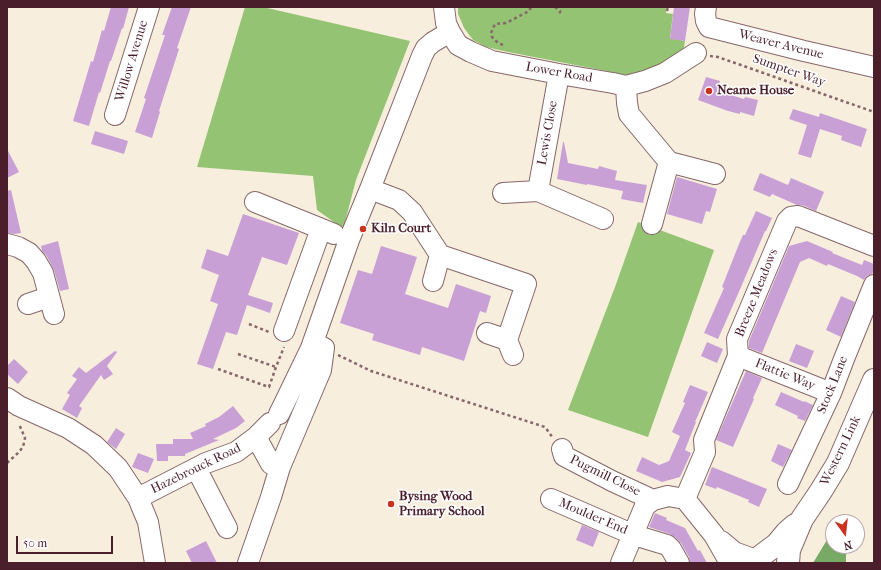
<!DOCTYPE html>
<html>
<head>
<meta charset="utf-8">
<style>
  body { margin:0 }
  #map { position:relative; width:881px; height:570px; overflow:hidden; background:#f8eedd; font-family:"IM FELL French Canon",serif }
  canvas { display:block }
  .frame { position:absolute; inset:0; border:8px solid #4a1f2b; pointer-events:none }
  .north { position:absolute; left:825px; top:514px; width:40px; height:40px; box-sizing:border-box; background:#fff; border:1px solid #b7a5aa; border-radius:50%; rotate:165deg; font-size:11px; font-weight:700; line-height:16px; text-align:center; color:#4a1f2b }
  .north::after { content:''; display:block; margin:auto; width:14px; height:18px; background:#c8321e; clip-path:polygon(50% 0,100% 100%,50% 72%,0 100%) }
  .scale { position:absolute; left:16px; top:536px; width:97px; height:18px; box-sizing:border-box; border:2px solid #4a1f2b; border-top:0; padding-left:5px; font-size:12px; line-height:14px; white-space:nowrap; color:#4a1f2b; -webkit-text-stroke:3px #fff; paint-order:stroke }
</style>
</head>
<body>
<div id="map">
<canvas width="881" height="570"></canvas>
<div class="frame"></div>
<div class="north">N</div>
<div class="scale">50 m</div>
</div>
<script>
const g = document.querySelector('canvas').getContext('2d');
g.lineJoin = 'round';
function fill(path, color) {
  g.fillStyle = color;
  g.fill(path, 'evenodd');
}
function shape(rows) {
  const path = new Path2D();
  for (const r of rows) {
    path.moveTo(r[0], r[1]);
    for (let i = 2; i < r.length; i += 2) path.lineTo(r[i], r[i + 1]);
  }
  return path;
}
function strokePath(path, color, width, dash) {
  g.strokeStyle = color;
  g.lineWidth = width;
  g.lineCap = dash ? 'butt' : 'round';
  g.setLineDash(dash || []);
  g.stroke(path);
}
function drawText(font, color, halo, rows, align = 'center') {
  g.font = font + ' "IM FELL French Canon",serif';
  g.lineWidth = 3;
  g.setLineDash([]);
  g.textBaseline = 'middle';
  g.strokeStyle = halo;
  g.fillStyle = color;
  for (const [text, x, y, turn = 0] of rows) {
    g.save();
    g.translate(x, y);
    g.rotate((+turn || 0) * Math.PI / 180);
    g.textAlign = isNaN(turn) ? turn : align;
    if (halo) g.strokeText(text, 0, 0);
    g.fillText(text, 0, 0);
    g.restore();
  }
}
const green = shape([
  [245,7,263,7,410,41,356,180,344,226,341,227,317,210,313,176,197,167],
  [458,7,667,7,666,13,673,14,670,38,685,41,683,53,672,61,632,76,508,52,486,47,473,40,464,28,458,14],
  [638,222,714,250,648,437,568,410,615,287]
]);
const forest = shape([
  [833,530,833,546,846,546,846,563,813,563]
]);
const building = shape([
  [111,7,129,7,123,29,122,28,111,61,110,61,100,93,99,92,89,126,73,121,91,61,93,62,102,30,104,31],
  [172,7,191,7,177,48,179,49,159,111,160,112,152,138,135,132,146,99,144,98,165,35,162,35],
  [674,7,690,7,685,41,670,39],
  [706,77,720,81,717,91,744,99,745,97,758,100,754,116,740,112,740,114,728,111,698,100],
  [793,109,819,117,820,113,867,129,861,147,841,140,842,136,820,129,811,158,798,154,807,125,789,119],
  [95,131,128,141,124,154,91,144],
  [563,142,564,142,568,163,598,169,599,166,617,171,615,180,647,185,643,203,621,199,623,191,587,184,587,185,557,179],
  [7,149,19,172,7,178],
  [760,173,788,185,791,178,824,192,816,211,802,205,797,205,772,194,770,197,753,190],
  [677,177,717,189,710,212,706,211,702,224,667,214],
  [11,190,21,233,14,234,7,233,7,191],
  [756,211,772,218,766,231,765,231,738,294,718,339,704,333,724,288,722,287,739,244,743,235,745,235],
  [243,214,299,233,287,265,262,257,248,295,273,303,270,313,247,305,237,335,226,332,213,369,197,364,218,304,210,301,219,275,201,268,207,249,228,256],
  [58,241,69,289,60,291,54,270,46,255,42,251,41,246],
  [807,241,833,252,832,253,862,265,864,260,874,264,874,270,872,274,867,276,864,280,857,276,828,264,827,266,809,258,800,262,762,353,749,348,749,341,789,246],
  [381,246,417,257,405,294,448,308,456,284,491,296,486,313,480,311,464,361,422,347,420,355,372,340,374,334,340,323,358,270,372,274],
  [841,296,855,302,841,337,826,330],
  [707,342,723,349,717,363,701,356],
  [796,344,814,351,807,368,789,361],
  [115,351,117,352,107,366,113,374,104,380,101,375,79,406,82,408,77,418,62,409,70,395,67,393,77,379,72,376,79,367,86,373],
  [14,359,28,372,18,384,7,374,7,366],
  [746,371,762,378,753,398,754,399,733,447,716,440],
  [690,385,708,392,695,422,696,422,685,450,691,453,680,477,662,482,636,471,642,457,659,465,669,461,680,436,672,432,685,403,683,402],
  [781,392,804,402,804,401,813,405,805,421,797,418,798,416,775,405],
  [233,406,245,421,236,428,213,439,219,440,185,454,185,456,168,456,168,461,157,461,156,444,173,444,173,439,193,439,190,433,206,426,205,424,219,417],
  [116,428,125,434,116,449,107,442],
  [778,444,792,450,783,467,771,461],
  [138,453,154,459,148,473,132,467],
  [712,467,767,489,759,507,748,502,749,500,717,487,716,489,705,485],
  [655,513,667,518,666,520,685,528,698,551,700,550,707,563,690,563,689,557,681,543,675,537,670,534,649,527],
  [582,525,599,532,593,547,576,540],
  [206,541,217,563,192,563,186,551]
]);
const path = shape([
  [555,7,560,11,560,15],
  [667,11,668,7],
  [503,45,498,43,492,37,491,33,495,24,506,23,529,11,531,7],
  [710,56,718,57,874,112],
  [249,324,269,332],
  [238,354,276,367],
  [338,355,371,371,545,427,553,438],
  [218,369,269,387,276,367,284,347],
  [7,463,18,453,23,447,25,438,19,424]
]);
const minor = shape([
  [444,7,446,23,450,32,458,45,471,52,492,61,559,74,613,83,626,86,645,81,665,73,696,53],
  [706,7,705,14,706,21,709,27,804,51,874,67],
  [626,86,627,103,629,114,669,162,652,224],
  [115,115,149,7],
  [669,162,715,174],
  [370,189,399,200,412,212,440,255,526,284,507,340],
  [538,191,559,74],
  [503,193,538,191,603,219],
  [255,202,334,234],
  [7,244,18,247,29,253,36,261,43,273,54,314],
  [433,281,440,255],
  [28,304,49,297],
  [284,331,321,229],
  [487,333,507,340,513,355],
  [738,356,831,393],
  [7,398,19,406,68,428,94,445,118,468,138,498,148,522,155,563],
  [279,414,284,404,311,348,349,240,370,189,422,56,426,48,433,42,450,32],
  [256,437,271,464,280,467],
  [562,449,564,456,612,481,653,500],
  [196,468,227,528],
  [788,484,831,393,844,359,874,285],
  [138,498,206,463,236,452,256,437,270,423],
  [551,499,634,535,667,545,671,549,679,563],
  [685,499,705,452,704,440,738,356,737,339,787,221,791,217,798,216,874,246],
  [721,541,734,552,753,559],
  [248,563,271,497,280,467,321,370,324,348,313,342],
  [621,563,645,506,653,500,668,496,685,499,714,535,730,563]
]);
const major = shape([
  [761,556,777,544,787,532,795,525],
  [788,563,789,550,802,519,821,491,838,463,874,380]
]);
const markers = [
  [709,91,4,"#c8321e"],
  [363,229,4,"#c8321e"],
  [391,504,4,"#c8321e"]
];
const streetNames = [
  ["Weaver Avenue",781,45,14],
  ["Willow Avenue",132,61,-73],
  ["Sumpter Way",789,71,19],
  ["Lower Road",559,73,10],
  ["Lewis Close",548,133,-80],
  ["Breeze Meadows",757,293,-68],
  ["Flattie Way",785,375,22],
  ["Stock Lane",833,385,-68],
  ["Western Link",841,451,-64],
  ["Hazebrouck Road",196,469,-26],
  ["Pugmill Close",605,476,26],
  ["Moulder End",593,517,23]
];
const poiNames = [
  ["Neame House",717,91],
  ["Kiln Court",371,229],
  ["Bysing Wood",399,497],
  ["Primary School",399,512]
];
fill(green, '#94c473');
fill(forest, '#77aa65');
fill(building, '#c8a0d6');
strokePath(minor, '#876769', 22);
strokePath(major, '#876769', 24);
strokePath(path, '#876769', 2.5, [3, 3]);
strokePath(minor, '#fff', 20);
strokePath(major, '#fff', 22);
for (const [x, y, r, color] of markers) {
  const dot = new Path2D();
  dot.arc(x, y, r, 0, 2 * Math.PI);
  g.fillStyle = color;
  g.fill(dot);
  strokePath(dot, '#fff', 1.5);
}
drawText('13px', '#4a1f2b', '#fff', streetNames);
drawText('bold 13px', '#4a1f2b', '#fff', poiNames, 'left');
</script>
</body>
</html>
